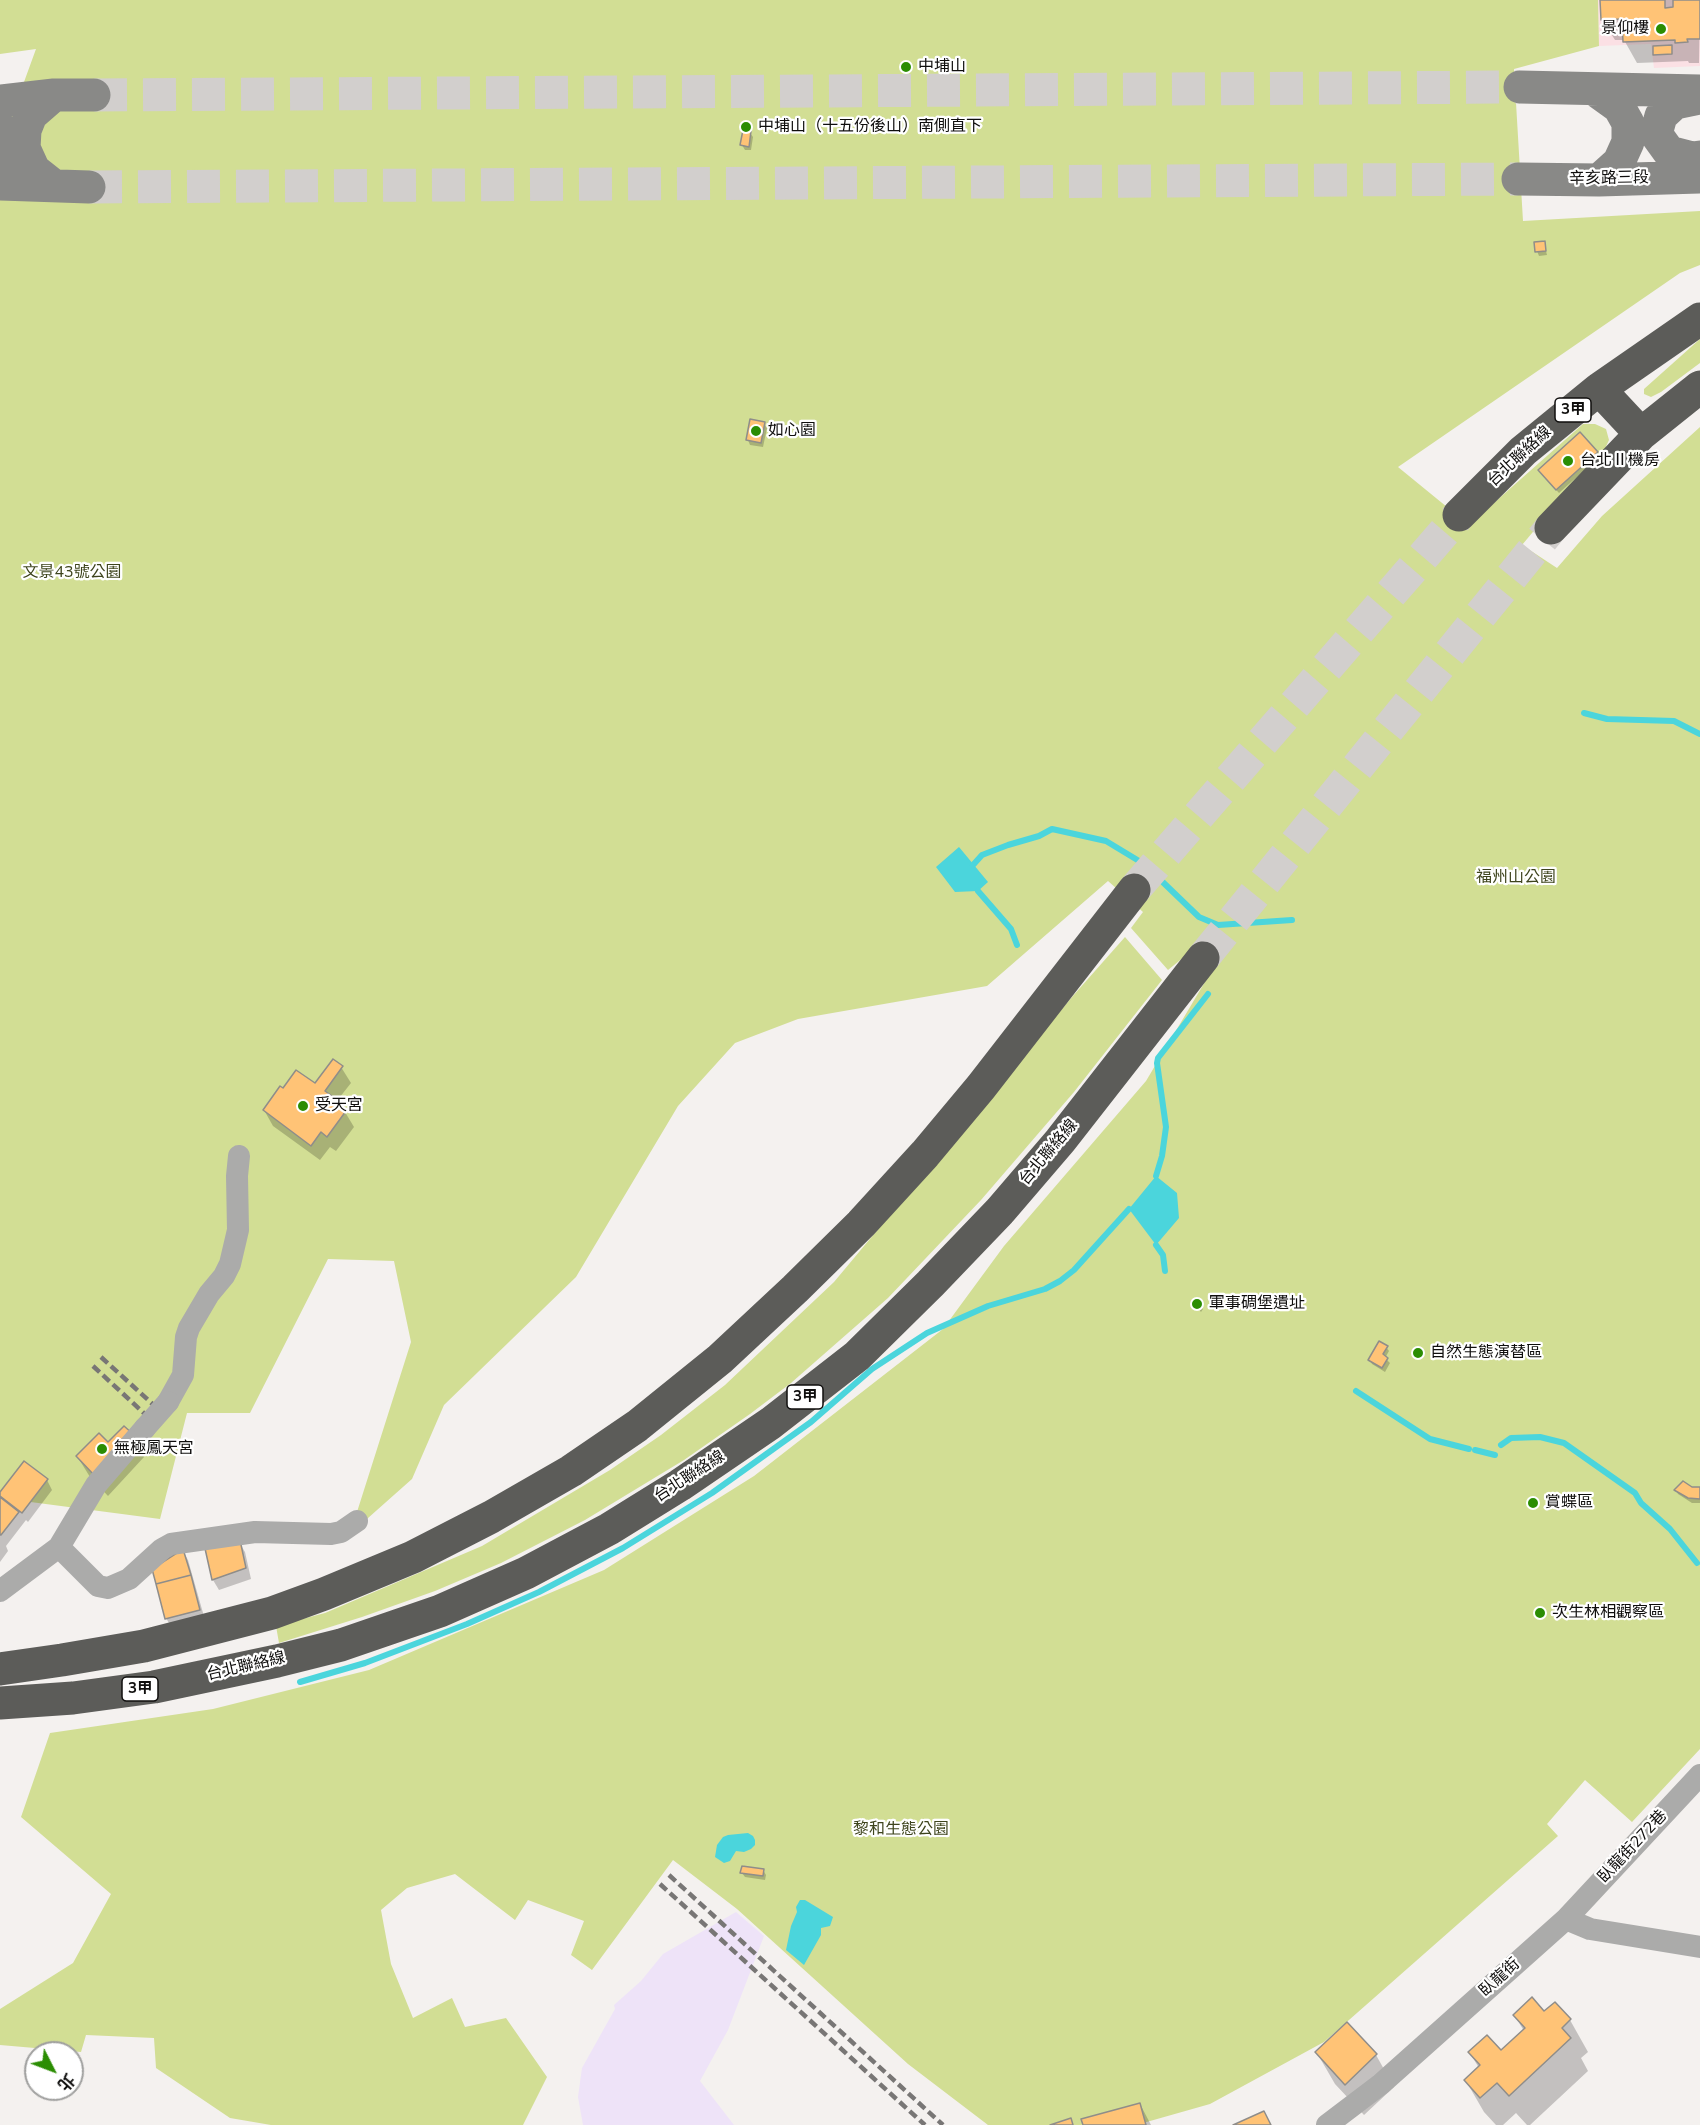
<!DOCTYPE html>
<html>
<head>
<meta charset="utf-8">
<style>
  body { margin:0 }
  #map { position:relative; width:1700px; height:2125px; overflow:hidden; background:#f4f1ef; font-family:"Nunito Sans","Noto Sans TC",sans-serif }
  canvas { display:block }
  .north { position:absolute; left:24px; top:2041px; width:60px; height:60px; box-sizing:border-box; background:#fff; border:2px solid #9f9f9e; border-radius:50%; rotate:132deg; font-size:16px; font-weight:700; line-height:24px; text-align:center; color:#0f0e0d }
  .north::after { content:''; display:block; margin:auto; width:21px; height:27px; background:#2b8d03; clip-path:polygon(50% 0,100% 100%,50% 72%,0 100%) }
</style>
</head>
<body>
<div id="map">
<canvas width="1700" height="2125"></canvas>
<div class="north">北</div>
</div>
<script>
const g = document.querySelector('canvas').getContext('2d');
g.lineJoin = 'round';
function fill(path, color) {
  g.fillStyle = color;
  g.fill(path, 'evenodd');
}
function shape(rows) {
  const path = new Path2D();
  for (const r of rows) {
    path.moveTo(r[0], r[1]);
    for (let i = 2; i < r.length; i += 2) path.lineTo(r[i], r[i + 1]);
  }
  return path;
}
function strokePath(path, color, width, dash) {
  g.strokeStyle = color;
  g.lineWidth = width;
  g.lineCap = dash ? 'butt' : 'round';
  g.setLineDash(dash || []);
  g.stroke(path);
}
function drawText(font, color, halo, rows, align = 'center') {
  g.font = font + ' "Nunito Sans","Noto Sans TC",sans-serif';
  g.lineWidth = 4.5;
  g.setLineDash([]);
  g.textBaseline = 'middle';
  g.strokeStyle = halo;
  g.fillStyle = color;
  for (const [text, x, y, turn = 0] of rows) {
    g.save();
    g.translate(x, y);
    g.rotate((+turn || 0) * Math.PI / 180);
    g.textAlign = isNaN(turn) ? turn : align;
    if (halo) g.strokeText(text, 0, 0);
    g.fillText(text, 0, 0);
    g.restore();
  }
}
const commercial = shape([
  [1598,0,1700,0,1700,66,1654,68,1651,44,1599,46]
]);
const industrial = shape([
  [736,1912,764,1936,728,2030,700,2081,734,2125,583,2125,578,2097,582,2068,615,2009,614,2005,641,1981,663,1954]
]);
const green = shape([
  [0,0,1598,0,1599,46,1514,69,1523,221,1700,211,1700,265,1680,273,1398,467,1469,525,1583,424,1595,424,1606,429,1609,440,1602,455,1558,502,1522,545,1557,568,1602,516,1700,427,1700,1749,1632,1822,1585,1780,1547,1824,1558,1836,1324,2042,1210,2104,1136,2125,988,2125,908,2064,737,1909,673,1860,592,1970,571,1955,584,1921,528,1900,515,1920,455,1874,407,1888,381,1910,391,1964,413,2018,452,1998,465,2027,506,2018,547,2077,523,2125,271,2125,230,2118,156,2068,154,2038,86,2035,81,2052,0,2045,0,2009,73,1963,111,1894,21,1817,50,1733,213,1709,369,1670,604,1570,754,1476,943,1329,1004,1246,1146,1081,1215,965,1190,952,1168,970,1131,928,1143,912,1108,881,987,986,798,1019,735,1043,678,1106,576,1277,444,1405,412,1479,350,1534,411,1342,394,1261,328,1259,250,1413,187,1413,160,1519,0,1498,0,148,36,49,0,54],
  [1700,339,1700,363,1661,392,1651,397,1644,394,1644,389],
  [1125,937,1162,980,1074,1092,981,1200,888,1298,791,1383,750,1414,684,1460,585,1520,501,1563,435,1591,362,1617,279,1643,276,1626,325,1613,482,1546,610,1470,661,1435,725,1385,834,1282,1072,997]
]);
const water = shape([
  [959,847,988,882,978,891,955,892,936,867],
  [1156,1176,1177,1193,1179,1218,1156,1245,1129,1209],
  [748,1833,753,1836,755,1840,755,1845,751,1849,744,1852,736,1851,730,1861,724,1863,715,1857,717,1845,723,1837,728,1835],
  [800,1900,805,1900,833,1917,830,1926,821,1928,821,1935,804,1965,786,1950,791,1926,797,1912,796,1907]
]);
const shadow = shape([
  [1602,0,1700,0,1699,63,1689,63,1688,61,1637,63,1624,40,1615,40,1602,19],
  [750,133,753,137,751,150,745,150,742,145],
  [1544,243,1547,255,1539,256,1537,251],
  [764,424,767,428,763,447,750,445,748,440],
  [1596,453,1599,457,1559,493,1542,475],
  [341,1067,351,1083,336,1102,345,1112,354,1127,336,1151,330,1147,320,1160,273,1126,264,1110,283,1090,315,1086],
  [1197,1302,1203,1309,1201,1312,1195,1305],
  [1386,1347,1389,1351,1385,1358,1390,1363,1385,1372,1372,1364,1370,1360],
  [132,1436,144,1457,108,1496,90,1477,77,1456],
  [47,1480,52,1490,28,1522,26,1520,6,1546,8,1551,0,1562,0,1494],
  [1700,1488,1700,1503,1692,1503,1678,1494,1676,1490],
  [239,1542,245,1552,251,1579,219,1590,213,1580,206,1546],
  [183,1551,188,1560,205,1620,172,1628,166,1618],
  [763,1870,766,1875,765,1880,745,1877,742,1873],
  [1544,2013,1570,2020,1588,2052,1581,2058,1588,2071,1530,2125,1527,2125,1516,2113,1503,2125,1496,2125,1484,2112,1466,2081,1479,2068,1470,2053,1501,2052,1524,2031,1515,2016],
  [1317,2053,1376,2055,1394,2087,1364,2115,1335,2084],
  [1140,2104,1151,2125,1084,2125]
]);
const stream = shape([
  [1584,713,1607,719,1674,721,1700,734],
  [973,865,982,855,1008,845,1039,836,1052,829,1106,841,1144,864,1199,917,1218,925,1292,920],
  [978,891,1011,929,1017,945],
  [1156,1176,1162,1156,1166,1127,1157,1063,1158,1058,1208,994],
  [1156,1245,1163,1255,1165,1271],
  [1356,1391,1430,1439,1469,1449],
  [1501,1445,1511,1438,1540,1437,1564,1443,1635,1493,1641,1503,1670,1529,1697,1563],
  [1475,1450,1495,1455],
  [300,1682,365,1663,467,1624,539,1592,623,1548,712,1493,811,1422,872,1369,927,1333,988,1306,1045,1289,1060,1281,1074,1270,1129,1209]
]);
const building = shape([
  [1600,0,1665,0,1665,8,1673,7,1673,0,1700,0,1700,39,1687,39,1688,42,1675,43,1675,40,1623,42,1622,19,1601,20,1600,0],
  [1672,45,1672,54,1653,55,1653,46,1672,45],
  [743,130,751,131,749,147,740,145,743,130],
  [1545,241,1546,251,1535,252,1534,242,1545,241],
  [750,419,765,422,761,443,746,440,750,419],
  [1580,432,1598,452,1556,490,1538,470,1580,432],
  [333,1059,343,1066,325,1091,336,1099,334,1102,346,1111,327,1137,321,1132,311,1146,263,1110,280,1086,283,1088,296,1070,315,1083,333,1059],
  [1379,1341,1388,1346,1383,1354,1388,1358,1382,1368,1368,1360,1379,1341],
  [124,1426,134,1435,95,1476,76,1456,99,1433,108,1442,124,1426],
  [24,1461,48,1479,22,1513,0,1496,0,1492,24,1461],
  [1683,1481,1692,1487,1700,1487,1700,1499,1688,1498,1674,1490,1683,1481],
  [0,1497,19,1512,1,1535,0,1535,0,1497],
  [240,1540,246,1568,212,1580,204,1544,240,1540],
  [183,1549,191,1575,156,1584,152,1569,183,1549],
  [191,1575,200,1610,165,1619,156,1584,191,1575],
  [742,1866,764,1869,763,1876,740,1873,742,1866],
  [1532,1997,1544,2011,1555,2002,1571,2019,1562,2028,1571,2038,1509,2096,1497,2083,1480,2098,1464,2080,1480,2065,1468,2052,1487,2035,1501,2050,1525,2028,1513,2015,1532,1997],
  [1347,2022,1377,2054,1345,2085,1315,2052,1347,2022],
  [1140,2103,1146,2125,1083,2125,1081,2119,1140,2103],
  [1264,2111,1271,2125,1233,2125,1264,2111],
  [1071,2118,1073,2125,1050,2125,1071,2118]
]);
const secondaryTunnel = shape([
  [94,95,1520,87],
  [89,187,1518,179]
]);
const motorwayTunnel = shape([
  [1134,890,1459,515],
  [1203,958,1551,528]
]);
const minor = shape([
  [168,1402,183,1375,186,1337,189,1328,209,1294,224,1276,230,1264,238,1230,237,1176,239,1156],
  [59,1547,96,1485,145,1428],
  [0,1591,59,1547,98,1586,108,1588,129,1579,162,1549,171,1544,255,1532,331,1534,341,1532,357,1521],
  [1566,1919,1700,1775],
  [1327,2125,1381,2084,1566,1919,1590,1929,1700,1947]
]);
const secondary = shape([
  [1520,87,1700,91],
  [1594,89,1619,107,1628,123,1628,142,1619,162,1599,180],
  [1700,98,1675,103,1661,116,1656,134,1669,152,1692,158,1700,157],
  [0,101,54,95,94,95],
  [0,128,5,144,0,161],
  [1518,179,1599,180,1700,177],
  [0,184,89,187],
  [53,185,34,170,24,148,25,130,31,115,54,95]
]);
const motorway = shape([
  [1599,389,1641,434],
  [1459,515,1523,451,1599,389,1700,319],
  [1551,528,1641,434,1700,387],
  [0,1669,62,1660,144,1646,272,1613,324,1594,413,1557,491,1517,571,1471,637,1426,720,1359,795,1289,861,1224,925,1154,981,1087,1134,890],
  [0,1703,73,1698,154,1687,277,1661,341,1645,440,1611,526,1573,609,1529,680,1485,771,1423,857,1356,930,1284,1000,1211,1060,1141,1203,958]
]);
const rail = shape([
  [101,1357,169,1419],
  [93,1366,160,1428],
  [669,1875,943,2125],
  [660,1884,925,2125]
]);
const minorBridge = shape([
  [145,1428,168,1402]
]);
const markers = [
  [1661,29,6,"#2b8d03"],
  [906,67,6,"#2b8d03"],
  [746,127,6,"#2b8d03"],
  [756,431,6,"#2b8d03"],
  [1568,461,6,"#2b8d03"],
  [303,1106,6,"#2b8d03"],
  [1197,1304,6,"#2b8d03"],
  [1418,1353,6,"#2b8d03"],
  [102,1449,6,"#2b8d03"],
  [1533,1503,6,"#2b8d03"],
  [1540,1613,6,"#2b8d03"]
];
const shields = [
  [1573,410,36],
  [805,1397,36],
  [140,1689,36]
];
const shieldNames = [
  ["3甲",1573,410],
  ["3甲",805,1397],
  ["3甲",140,1689]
];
const poiNames = [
  ["景仰樓",1649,29,"right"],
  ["中埔山",918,67],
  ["中埔山（十五份後山）南側直下",758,127],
  ["如心園",768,431],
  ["台北Ⅱ機房",1580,461],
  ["受天宮",315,1106],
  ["軍事碉堡遺址",1209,1304],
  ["自然生態演替區",1430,1353],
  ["無極鳳天宮",114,1449],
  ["賞蝶區",1545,1503],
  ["次生林相觀察區",1552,1613]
];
const streetNames = [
  ["辛亥路三段",1609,179,-1],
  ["台北聯絡線",1520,457,-43],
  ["台北聯絡線",1049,1153,-50],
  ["台北聯絡線",690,1477,-33],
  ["台北聯絡線",246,1667,-13],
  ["臥龍街272巷",1633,1847,-47],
  ["臥龍街",1500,1978,-42]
];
const parkNames = [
  ["文景43號公園",72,573],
  ["福州山公園",1516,878],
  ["黎和生態公園",901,1830]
];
fill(commercial, '#fbe0e4');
fill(industrial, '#eee3f8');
fill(green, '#d2de94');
fill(water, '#4bd5dc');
fill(shadow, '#0003');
strokePath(stream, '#4bd5dc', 6);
fill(building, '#ffc376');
strokePath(building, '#8f8d8a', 1.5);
strokePath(secondaryTunnel, '#d2cfcd', 33, [33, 16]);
strokePath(motorwayTunnel, '#d2cfcd', 33, [33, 16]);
strokePath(minor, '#ababaa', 22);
strokePath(secondary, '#898987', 33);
strokePath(motorway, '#5c5c59', 33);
strokePath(rail, '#787675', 4.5, [9, 4.5]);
strokePath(minorBridge, '#ababaa', 22);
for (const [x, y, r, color] of markers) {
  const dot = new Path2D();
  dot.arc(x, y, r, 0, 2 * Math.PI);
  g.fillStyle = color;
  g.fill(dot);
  strokePath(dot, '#fff', 2);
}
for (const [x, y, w] of shields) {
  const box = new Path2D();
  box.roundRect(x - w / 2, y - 12, w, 24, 4.5);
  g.fillStyle = '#fff';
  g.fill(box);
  strokePath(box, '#0f0e0d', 1.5);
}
drawText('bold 15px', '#0f0e0d', null, shieldNames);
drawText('16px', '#0f0e0d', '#fff', poiNames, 'left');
drawText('16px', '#0f0e0d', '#fff', streetNames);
drawText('16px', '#3e441d', '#fff', parkNames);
</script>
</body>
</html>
